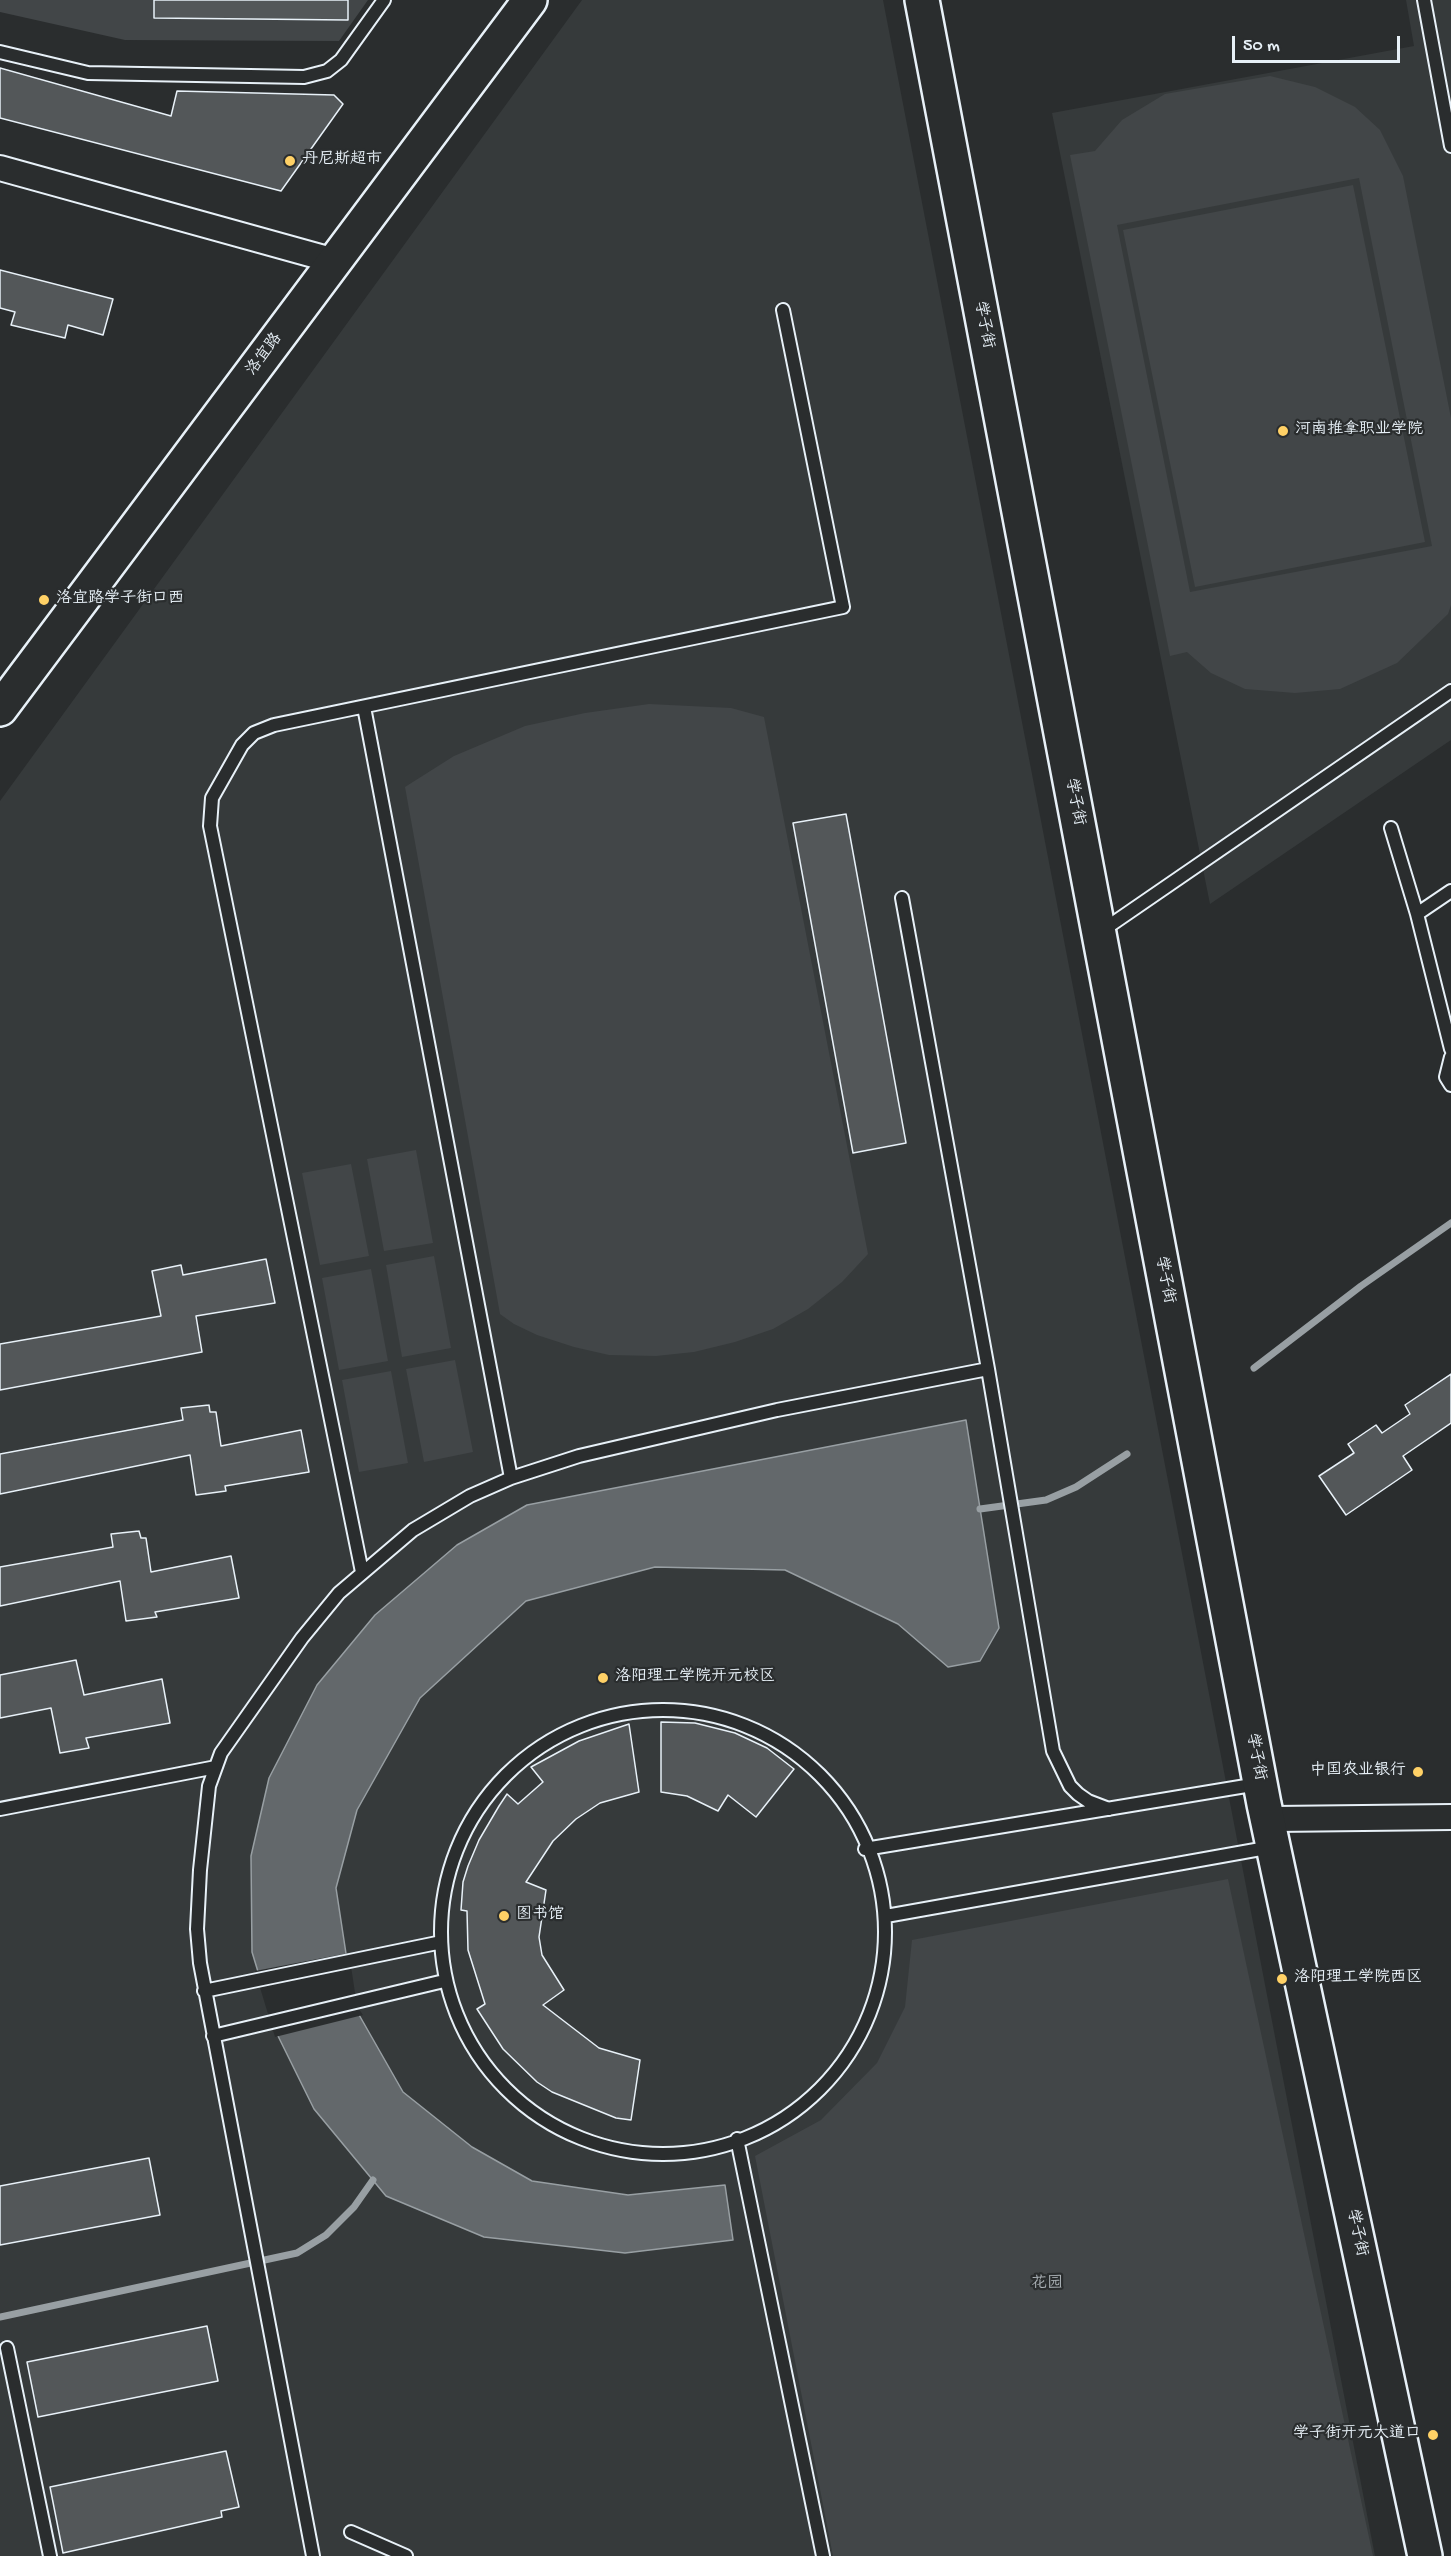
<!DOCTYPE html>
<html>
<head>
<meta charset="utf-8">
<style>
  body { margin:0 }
  #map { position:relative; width:1451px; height:2556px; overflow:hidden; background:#2a2d2e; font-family:"Gochi Hand",sans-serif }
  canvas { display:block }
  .scale { position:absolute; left:1232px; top:36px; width:168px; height:27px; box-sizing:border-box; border:3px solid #e8f1f8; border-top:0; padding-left:8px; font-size:18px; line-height:21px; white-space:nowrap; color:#e8f1f8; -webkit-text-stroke:4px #2a2d2e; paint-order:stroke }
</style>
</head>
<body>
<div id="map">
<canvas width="1451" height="2556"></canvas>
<div class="scale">50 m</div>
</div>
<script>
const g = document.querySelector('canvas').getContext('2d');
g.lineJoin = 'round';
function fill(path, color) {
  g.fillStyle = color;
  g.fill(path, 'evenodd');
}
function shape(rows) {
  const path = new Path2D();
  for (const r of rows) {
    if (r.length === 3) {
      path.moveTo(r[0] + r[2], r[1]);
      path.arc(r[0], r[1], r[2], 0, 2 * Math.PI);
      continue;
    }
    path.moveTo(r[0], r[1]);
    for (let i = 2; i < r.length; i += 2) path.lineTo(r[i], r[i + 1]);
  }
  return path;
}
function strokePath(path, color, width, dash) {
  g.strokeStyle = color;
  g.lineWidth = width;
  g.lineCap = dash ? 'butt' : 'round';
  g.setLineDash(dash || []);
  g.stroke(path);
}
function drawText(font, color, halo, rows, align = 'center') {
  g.font = font + ' "Gochi Hand","LXGW WenKai TC",sans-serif';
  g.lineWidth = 4.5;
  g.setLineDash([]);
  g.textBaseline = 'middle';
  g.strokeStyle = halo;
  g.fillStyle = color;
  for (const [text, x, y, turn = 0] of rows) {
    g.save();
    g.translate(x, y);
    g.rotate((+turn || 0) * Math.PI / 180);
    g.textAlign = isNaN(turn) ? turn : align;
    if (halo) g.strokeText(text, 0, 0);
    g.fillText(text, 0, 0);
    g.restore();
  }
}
const built = shape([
  [582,0,883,0,1375,2556,0,2556,0,801],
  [1406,0,1451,0,1451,740,1210,904,1052,113,1414,46]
]);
const green = shape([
  [0,0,368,0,339,41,125,40,0,12],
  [1270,76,1315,87,1355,107,1380,130,1403,176,1451,418,1451,605,1448,614,1397,663,1340,689,1295,693,1245,689,1211,673,1187,652,1170,656,1070,155,1095,151,1122,120,1165,94],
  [1359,178,1432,546,1190,592,1117,225],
  [1353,185,1425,542,1195,587,1123,230],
  [649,704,731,708,764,717,868,1254,842,1282,808,1309,773,1329,735,1342,694,1352,656,1356,609,1355,574,1347,537,1335,514,1324,500,1314,405,787,454,756,525,726,585,713],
  [416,1150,433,1243,384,1251,367,1159],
  [351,1164,369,1256,320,1265,302,1173],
  [434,1256,451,1348,402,1357,386,1265],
  [371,1269,388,1361,339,1370,322,1278],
  [455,1360,473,1452,424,1462,406,1369],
  [391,1371,408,1463,359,1472,342,1380],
  [1228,1879,1373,2556,833,2556,755,2156,821,2120,877,2063,905,2007,912,1940]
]);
const water = shape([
  [966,1420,999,1628,980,1661,948,1667,898,1624,785,1570,655,1567,526,1601,420,1698,357,1810,336,1888,354,2006,403,2092,472,2147,532,2181,628,2195,725,2185,733,2240,625,2253,484,2237,386,2196,314,2109,277,2034,252,1952,251,1856,269,1778,317,1685,375,1615,457,1545,527,1505,966,1420]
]);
const pier = shape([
  [349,1953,357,2006,363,2015,275,2037,255,1971]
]);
const stream = shape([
  [1254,1368,1361,1286,1451,1223],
  [980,1509,1046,1500,1076,1487,1127,1454],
  [0,2317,297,2253,326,2235,354,2207,373,2180]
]);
const building = shape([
  [154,0,348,0,348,20,154,18,154,0],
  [0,68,171,116,177,91,334,95,343,104,281,191,0,118,0,68],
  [0,270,113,299,103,335,68,325,65,338,11,325,15,312,0,308,0,270],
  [846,814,906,1143,853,1153,793,823,846,814],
  [266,1259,275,1303,196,1316,202,1352,0,1390,0,1344,161,1316,152,1271,181,1265,183,1275,266,1259],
  [1451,1374,1451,1423,1403,1456,1412,1470,1346,1515,1319,1476,1354,1453,1348,1444,1376,1425,1382,1433,1410,1414,1405,1405,1451,1374],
  [209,1405,210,1412,216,1412,221,1446,301,1430,309,1472,225,1486,226,1491,196,1495,190,1455,0,1494,0,1454,183,1420,181,1408,209,1405],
  [139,1531,141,1538,146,1538,151,1572,231,1556,239,1598,155,1612,157,1617,126,1621,120,1581,0,1606,0,1567,113,1547,111,1534,139,1531],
  [76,1660,84,1695,162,1679,170,1723,86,1738,89,1748,60,1753,51,1708,0,1718,0,1675,76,1660],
  [661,1722,695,1723,735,1733,767,1748,794,1769,756,1817,728,1795,718,1811,687,1796,661,1792,661,1722],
  [629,1724,639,1792,600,1803,576,1819,553,1841,526,1882,546,1890,539,1937,542,1955,564,1990,543,2005,599,2048,640,2060,631,2120,616,2118,552,2092,537,2082,503,2049,477,2009,485,2004,468,1950,467,1911,461,1910,463,1882,468,1866,479,1840,499,1806,507,1794,518,1804,543,1782,531,1767,579,1741,629,1724],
  [149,2158,160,2215,0,2245,0,2186,149,2158],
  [207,2326,218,2381,38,2417,27,2362,207,2326],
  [226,2451,239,2507,221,2511,222,2517,63,2553,50,2487,226,2451]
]);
const lane = shape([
  [1424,0,1451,146],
  [0,52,88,73,304,77,327,71,341,60,384,0],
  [364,707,511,1478],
  [1391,828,1417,914,1451,891],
  [902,898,988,1369,1053,1751,1070,1786,1078,1794,1088,1801,1109,1809],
  [1417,914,1451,1049],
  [1099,929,1109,926,1451,691],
  [1451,1057,1446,1077,1451,1085],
  [362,1572,210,826,212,798,242,745,254,733,274,725,843,607,783,310],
  [663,1932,222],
  [0,1809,216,1767],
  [865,1849,1258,1784],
  [886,1916,1272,1847],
  [204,1991,437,1943],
  [213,2036,444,1981],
  [737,2139,823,2556],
  [7,2348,50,2556],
  [351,2532,406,2556],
  [313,2556,200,1963,197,1929,200,1870,209,1786,221,1753,302,1638,339,1593,413,1530,470,1496,511,1478,579,1456,777,1410,988,1369]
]);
const street = shape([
  [0,168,335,261],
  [1268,1821,1275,1819,1451,1817]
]);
const secondary = shape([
  [922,0,1264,1804,1425,2556],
  [0,709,530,0]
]);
const markers = [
  [290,161,6,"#ffd166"],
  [1283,431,6,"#ffd166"],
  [44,600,6,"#ffd166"],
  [603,1678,6,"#ffd166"],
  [1418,1772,6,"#ffd166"],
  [504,1916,6,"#ffd166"],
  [1282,1979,6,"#ffd166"],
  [1433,2435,6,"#ffd166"]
];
const poiNames = [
  ["丹尼斯超市",302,161],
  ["河南推拿职业学院",1295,431],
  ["洛宜路学子街口西",56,600],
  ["洛阳理工学院开元校区",615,1678],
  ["中国农业银行",1406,1772,"right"],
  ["图书馆",516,1916],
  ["洛阳理工学院西区",1294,1979],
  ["学子街开元大道口",1421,2435,"right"]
];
const streetNames = [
  ["学子街",983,325,79],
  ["洛宜路",265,355,-53],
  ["学子街",1074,802,79],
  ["学子街",1164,1280,79],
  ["学子街",1255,1757,79],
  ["学子街",1356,2233,78]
];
const parkNames = [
  ["花园",1047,2285]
];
fill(built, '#363a3b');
fill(green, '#424648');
fill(water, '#63686b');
strokePath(water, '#989fa3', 1.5);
fill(pier, '#2a2d2e');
strokePath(stream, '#989fa3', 7);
fill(building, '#535759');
strokePath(building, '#e8f1f8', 1.5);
strokePath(lane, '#e8f1f8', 16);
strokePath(street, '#e8f1f8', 28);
strokePath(secondary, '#e8f1f8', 38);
strokePath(lane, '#2a2d2e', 12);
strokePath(street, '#2a2d2e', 24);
strokePath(secondary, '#2a2d2e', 33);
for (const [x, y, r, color] of markers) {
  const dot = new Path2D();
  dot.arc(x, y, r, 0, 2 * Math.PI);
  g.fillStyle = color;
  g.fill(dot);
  strokePath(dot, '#2a2d2e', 2);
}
drawText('16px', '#e8f1f8', '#2a2d2e', poiNames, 'left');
drawText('16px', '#e8f1f8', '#2a2d2e', streetNames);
drawText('16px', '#aeb5ba', '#2a2d2e', parkNames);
</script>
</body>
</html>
